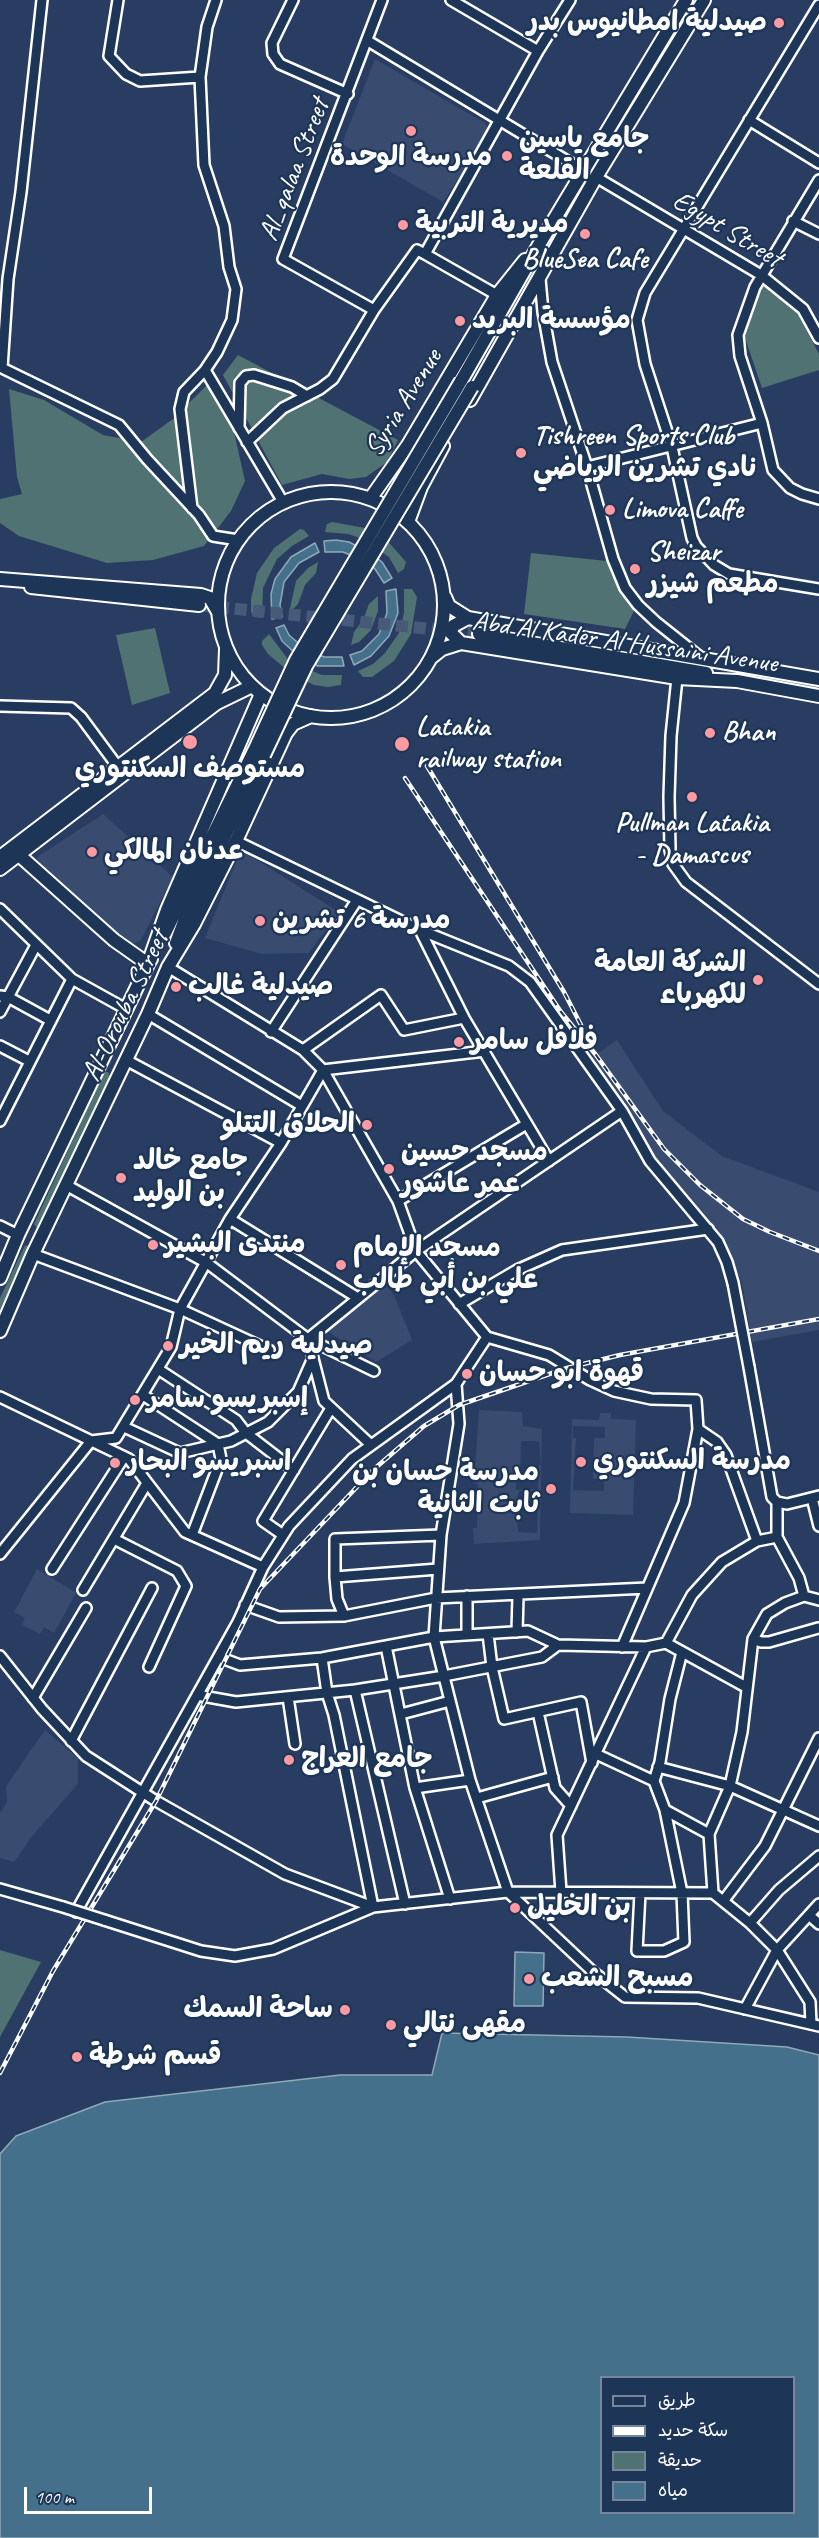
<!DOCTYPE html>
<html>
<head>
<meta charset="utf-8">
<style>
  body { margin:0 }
  #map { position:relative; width:819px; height:2538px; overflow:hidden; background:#283d61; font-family:Caveat,"Playpen Sans Arabic",sans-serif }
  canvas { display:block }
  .legend { position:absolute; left:600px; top:2376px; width:195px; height:138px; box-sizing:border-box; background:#1d3557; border:2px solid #77869a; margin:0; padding:8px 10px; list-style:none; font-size:18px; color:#fff }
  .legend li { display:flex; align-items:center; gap:12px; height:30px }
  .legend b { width:30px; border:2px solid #77869a }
  .scale { position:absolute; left:24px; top:2487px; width:128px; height:27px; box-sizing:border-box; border:3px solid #fff; border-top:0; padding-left:8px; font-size:18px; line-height:21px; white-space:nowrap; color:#fff; -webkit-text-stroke:4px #1d3557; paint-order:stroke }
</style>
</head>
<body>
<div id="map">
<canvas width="819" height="2538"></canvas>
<ul class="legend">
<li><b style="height:8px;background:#1d3557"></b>طريق</li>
<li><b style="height:8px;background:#fff"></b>سكة حديد</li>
<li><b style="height:16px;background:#507273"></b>حديقة</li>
<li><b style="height:16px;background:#45708b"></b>مياه</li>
</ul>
<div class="scale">100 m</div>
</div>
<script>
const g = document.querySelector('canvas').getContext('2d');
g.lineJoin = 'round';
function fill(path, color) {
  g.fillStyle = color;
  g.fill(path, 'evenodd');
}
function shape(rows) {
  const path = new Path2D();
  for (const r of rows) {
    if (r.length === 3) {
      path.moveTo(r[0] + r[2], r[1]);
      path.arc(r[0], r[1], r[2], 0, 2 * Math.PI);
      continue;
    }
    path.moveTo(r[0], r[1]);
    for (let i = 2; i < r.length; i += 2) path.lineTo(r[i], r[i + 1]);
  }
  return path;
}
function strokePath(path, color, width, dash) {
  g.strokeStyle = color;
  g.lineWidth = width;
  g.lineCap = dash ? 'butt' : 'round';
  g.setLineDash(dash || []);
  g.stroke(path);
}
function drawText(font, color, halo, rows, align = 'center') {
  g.font = font + ' Caveat,"Playpen Sans Arabic",sans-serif';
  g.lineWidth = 4.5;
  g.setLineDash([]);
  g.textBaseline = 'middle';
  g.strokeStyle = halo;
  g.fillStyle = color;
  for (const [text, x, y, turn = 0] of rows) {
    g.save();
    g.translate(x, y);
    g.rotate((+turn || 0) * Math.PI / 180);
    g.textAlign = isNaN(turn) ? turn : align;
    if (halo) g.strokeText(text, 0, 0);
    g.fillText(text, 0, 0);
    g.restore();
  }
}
const built = shape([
  [375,59,485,123,489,132,443,202,342,144],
  [103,814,173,877,141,940,133,944,83,913,42,868,37,857],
  [241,850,339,912,309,953,262,954,205,938],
  [617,1040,663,1111,722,1156,819,1192,819,1330,752,1342,742,1282,719,1234,617,1113,584,1063],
  [384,1283,394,1295,412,1340,376,1362,327,1331,329,1325],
  [479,1410,522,1412,523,1426,542,1429,540,1540,474,1544,473,1528,477,1528,478,1484,474,1484],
  [521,1441,539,1441,541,1465,539,1465,538,1489,516,1490,516,1481,520,1480],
  [519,1491,538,1492,537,1533,518,1532,516,1510],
  [600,1413,611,1413,611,1419,636,1420,633,1515,570,1513,572,1419,599,1420],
  [573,1426,605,1427,605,1438,594,1438,593,1479,604,1479,604,1491,573,1490,576,1438,573,1438],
  [37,1569,80,1595,76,1593,54,1633,44,1627,40,1634,22,1625,25,1618,14,1612],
  [45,1730,78,1758,78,1784,33,1835,14,1862,0,1858,0,1813,7,1802,6,1786]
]);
const green = shape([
  [763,285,795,309,819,354,819,370,762,388,744,335],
  [238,355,398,440,387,462,366,477,349,479,322,474,282,485,223,375],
  [212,380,232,423,245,481,231,511,204,546,153,560,107,563,19,536,0,523,0,499,22,494,17,477,9,389,44,400,103,435,141,442,173,419],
  [332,522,365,528,385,538,406,562,404,569,398,573,389,557,360,538,348,534,325,532,327,524],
  [300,529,304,530,309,536,292,546,277,559,263,588,262,618,255,617,251,612,251,599,257,573,274,548],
  [531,553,616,562,635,609,625,629,524,614],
  [318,562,316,573,305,585,298,604,289,613,296,581,308,568],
  [404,589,412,589,417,597,411,634,394,661,372,677,363,677,358,671,373,664,385,653,399,633,404,613],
  [378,596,378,611,371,630,359,642,351,645,354,632,363,620,369,604],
  [155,628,170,693,132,705,116,635],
  [269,634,290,662,322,675,342,675,341,685,328,687,314,685,292,674,268,654,262,645,262,641],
  [104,1072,108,1072,110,1076,43,1228,38,1229,34,1224],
  [25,1245,31,1247,0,1320,0,1298],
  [0,1950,41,1962,0,2037]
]);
const water = shape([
  [336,540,349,542,372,554,382,562,392,578,384,583,375,569,367,562,343,552,325,552,324,541,336,540],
  [315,543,319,552,299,563,284,582,280,605,282,617,272,619,271,594,275,579,291,557,315,543],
  [396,589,398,613,389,636,371,656,354,665,350,655,362,651,379,634,387,613,386,591,396,589],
  [284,625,289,635,304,648,324,657,342,657,344,666,318,666,298,656,282,641,276,628,284,625],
  [515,1952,544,1953,543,2006,514,2006,515,1952],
  [442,2033,627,2037,787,2047,819,2055,819,2538,0,2538,0,2154,16,2136,105,2102,340,2075,432,2075,442,2033],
  [602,2378,794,2378,794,2512,602,2512,602,2378]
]);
const majorTunnel = shape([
  [199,605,479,634]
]);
const minor = shape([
  [42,0,21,192,8,279,2,368,119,425,147,459,199,515,213,536,238,540],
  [118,0,109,56,126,74,140,81,200,77],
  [216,0,207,27,200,77,204,165,224,226,229,267,236,289,232,320,217,352,205,370,283,502],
  [293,0,272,43,273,54,280,64,348,94],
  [451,0,538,51],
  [819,5,645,293,637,320,645,364,672,447,692,538,696,546,714,565,729,574,819,589],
  [368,41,584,171],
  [749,120,819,163],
  [596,177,761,275,803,309,819,338],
  [819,180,755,287,738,335,740,356,762,423,773,470,790,488,802,494,819,499],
  [793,221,819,234],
  [540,279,543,312,552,362,587,467,613,559,625,588,638,605,656,622,700,657],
  [497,295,425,254,538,51,570,0],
  [374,310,283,259,382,0],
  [239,428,240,383,246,376,254,375,292,387,307,396],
  [247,442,283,408,320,389,333,379,374,310,417,250,425,254],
  [587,467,762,423],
  [192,508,180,409,184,392,205,370],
  [677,678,671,736,669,797,670,850,673,864,686,882,819,984],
  [0,706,71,708,81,717,118,767],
  [236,841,420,930,509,966,530,982,622,1111,650,1161,718,1242,727,1262,733,1283],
  [0,909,72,979,126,1009],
  [420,930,464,1018,549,1161],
  [168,967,303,1050,323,1070,398,1201,416,1251,487,1337,549,1355,590,1380,614,1391,651,1399,696,1400,698,1429,684,1503,622,1647],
  [0,996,8,997,50,1020],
  [0,1012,36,945],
  [148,1014,302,1106],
  [271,1032,357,900],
  [0,1046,29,1061],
  [303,1050,381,995,404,1030,464,1018],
  [126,1060,281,1143],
  [0,1121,72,979],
  [66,1185,207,1263,308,1339,324,1401,371,1445],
  [398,1201,525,1125],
  [230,1219,358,1298],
  [0,1226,18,1235],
  [33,1254,180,1309,269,1350],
  [459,1304,517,1270,562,1250,708,1229],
  [487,1337,456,1384,459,1424,441,1535,434,1637,470,1780,508,1892,592,1971,625,1997,698,1998,819,2026],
  [749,1367,772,1497,777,1502,787,1504,819,1496],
  [158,1369,236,1420,246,1433,294,1470],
  [374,1371,308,1339,416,1251,622,1111],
  [143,1395,218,1444,221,1459,192,1535],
  [0,1397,129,1459,185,1532,263,1567],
  [124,1427,180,1453,231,1441,268,1422,298,1392,313,1358],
  [698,1429,717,1442,726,1455,757,1541],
  [812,1498,819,1526],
  [283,1535,263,1521,331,1408],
  [114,1539,177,1571,186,1586,149,1667],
  [0,1554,91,1441,116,1438,171,1347,180,1309,230,1219,281,1143,323,1070,485,1051],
  [52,1569,124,1457],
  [335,1577,438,1569],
  [83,1590,147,1483],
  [467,1596,467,1635],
  [804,1596,819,1600],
  [245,1605,279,1617,344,1616,436,1598,647,1588],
  [344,1616,337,1599,335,1577,335,1539,441,1535],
  [517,1632,518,1596],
  [488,1634,492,1667,504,1719,581,1702,592,1763],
  [753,1639,761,1642,769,1642,818,1628],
  [666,1643,692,1595,722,1562,757,1541,777,1537],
  [386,1646,415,1788,450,1899],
  [0,1656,42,1709,86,1756,156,1801,285,1874,373,1907,508,1892,713,1893,750,1923,777,1950,810,2002,811,2024],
  [219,1657,240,1665,322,1658,434,1637,528,1631,558,1645,646,1647,666,1643,746,1687],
  [322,1658,327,1693,334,1715,373,1907],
  [355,1690,405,1904],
  [197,1695,236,1702,355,1690,444,1676,542,1657,558,1645],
  [288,1697,295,1744],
  [33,1698,86,1608],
  [538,1712,555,1788,571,1806],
  [401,1714,450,1701],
  [71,1741,152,1588],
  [596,1754,654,1781,665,1810,682,1893,684,1942,664,1951,637,1951,640,1893],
  [658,1767,730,1786,819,1826],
  [654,1781,660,1762,670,1699,682,1652],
  [415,1788,470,1780],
  [477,1798,553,1777],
  [665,1810,709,1834],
  [0,1889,63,1907],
  [561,1892,557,1835,646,1647],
  [713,1893,709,1834,730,1786,742,1732,753,1639,767,1614,785,1603,804,1596,799,1578,777,1537,777,1502],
  [724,1900,765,1846,819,1738],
  [76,1912,238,1622,263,1567,289,1526,352,1459,456,1384],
  [810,1916,819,1924],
  [104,1920,201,1951,235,1956,273,1949,373,1907],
  [750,1923,779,1890,819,1856],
  [745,2009,777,1950,819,1904]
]);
const major = shape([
  [461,381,540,243,686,0],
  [470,400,596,177,704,0],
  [331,605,113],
  [370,499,408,445,497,295,525,260],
  [408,522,421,487,443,446],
  [0,579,201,595,210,598,218,612],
  [31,587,199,605],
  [445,597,449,606,468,618,819,679],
  [479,634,706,673],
  [461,643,451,633,453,626,468,618],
  [432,657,442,649,461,643,677,678,737,681,819,696],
  [19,855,114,940,148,964,151,959],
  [0,857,215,693,225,675,226,649],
  [0,869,217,703,252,686],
  [165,933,254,751],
  [176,943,185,919,264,755],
  [0,1278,18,1235,148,964,167,910,261,694],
  [0,1331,33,1254,148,1014,168,967,194,924,236,841,286,733,293,724,311,716]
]);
const rail = shape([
  [427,766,564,992,583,1029],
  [405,778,561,1012,596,1055,664,1149,700,1185,743,1219,770,1232,819,1251],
  [0,2073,53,1971,156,1801,260,1589,373,1470,424,1426,459,1405,567,1368,620,1355,819,1319]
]);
const minorBridge = shape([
  [733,1283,749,1367],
  [63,1907,104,1920]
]);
const majorBridge = shape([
  [254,751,296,660,461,381],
  [264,755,306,666,472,387]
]);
const markers = [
  [779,23,6,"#ff9aa2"],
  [411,131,6,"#ff9aa2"],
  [507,156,6,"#ff9aa2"],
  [403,225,6,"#ff9aa2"],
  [585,234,6,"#ff9aa2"],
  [460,321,6,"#ff9aa2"],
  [521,453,6,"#ff9aa2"],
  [610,510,6,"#ff9aa2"],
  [635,569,6,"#ff9aa2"],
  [710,733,6,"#ff9aa2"],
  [190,742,8,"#ff9aa2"],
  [402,744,8,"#ff9aa2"],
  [692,797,6,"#ff9aa2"],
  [92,852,6,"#ff9aa2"],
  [260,921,6,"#ff9aa2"],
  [758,980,6,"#ff9aa2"],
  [176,987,6,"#ff9aa2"],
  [459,1042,6,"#ff9aa2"],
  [367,1125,6,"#ff9aa2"],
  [389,1169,6,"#ff9aa2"],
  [121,1178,6,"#ff9aa2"],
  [153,1245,6,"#ff9aa2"],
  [341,1265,6,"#ff9aa2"],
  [168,1346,6,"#ff9aa2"],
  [467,1374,6,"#ff9aa2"],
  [135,1400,6,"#ff9aa2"],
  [581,1462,6,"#ff9aa2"],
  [115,1463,6,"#ff9aa2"],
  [551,1489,6,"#ff9aa2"],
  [289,1760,6,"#ff9aa2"],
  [515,1908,6,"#ff9aa2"],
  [529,1979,6,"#ff9aa2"],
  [345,2010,6,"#ff9aa2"],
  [391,2025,6,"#ff9aa2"],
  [77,2057,6,"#ff9aa2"]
];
const poiNames = [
  ["صيدلية امطانيوس بدر",767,23,"right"],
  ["جامع ياسين",519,140],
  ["القلعة",519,172],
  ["مدرسة الوحدة",411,158,"center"],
  ["مديرية التربية",415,225],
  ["BlueSea Cafe",585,260,"center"],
  ["مؤسسة البريد",472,321],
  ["Tishreen Sports Club",533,437],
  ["نادي تشرين الرياضي",533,469],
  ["Limova Caffe",622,510],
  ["Sheizar",647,553],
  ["مطعم شيزر",647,585],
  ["Latakia",416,728],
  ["railway station",416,760],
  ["Bhan",722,733],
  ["مستوصف السكنتوري",190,770,"center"],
  ["Pullman Latakia",692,824,"center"],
  ["- Damascus",692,856,"center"],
  ["عدنان المالكي",104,852],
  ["مدرسة 6 تشرين",272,921],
  ["الشركة العامة",746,964,"right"],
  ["للكهرباء",746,996,"right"],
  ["صيدلية غالب",188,987],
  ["فلافل سامر",471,1042],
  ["الحلاق التتلو",355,1125,"right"],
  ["مسجد حسين",401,1153],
  ["عمر عاشور",401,1185],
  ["جامع خالد",133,1162],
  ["بن الوليد",133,1194],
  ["منتدى البشير",165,1245],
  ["مسجد الإمام",353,1249],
  ["علي بن أبي طالب",353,1281],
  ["صيدلية ريم الخير",180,1346],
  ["قهوة ابو حسان",479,1374],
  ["إسبريسو سامر",147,1400],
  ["مدرسة السكنتوري",593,1462],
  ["اسبريسو البحار",127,1463],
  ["مدرسة حسان بن",539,1473,"right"],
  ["ثابت الثانية",539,1505,"right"],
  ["جامع العراج",301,1760],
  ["بن الخليل",527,1908],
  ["مسبح الشعب",541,1979],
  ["ساحة السمك",333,2010,"right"],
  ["مقهى نتالي",403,2025],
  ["قسم شرطة",89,2057]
];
const streetNames = [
  ["Al_qalaa Street",295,170,-69],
  ["Egypt Street",727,230,31],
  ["Syria Avenue",404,403,-58],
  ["Abd Al Kader Al Hussaini Avenue",625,643,8],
  ["Al-Orouba Street",126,1006,-64]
];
fill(built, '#394b6f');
fill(green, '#507273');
fill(water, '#45708b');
strokePath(water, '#8fa9b9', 1.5);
strokePath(majorTunnel, '#485a79', 12, [12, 6]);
strokePath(minor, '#fff', 14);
strokePath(major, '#fff', 16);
strokePath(minor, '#1d3557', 9);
strokePath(major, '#1d3557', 12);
strokePath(rail, '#fff', 4.5);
strokePath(rail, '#1d3557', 2, [7]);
strokePath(minorBridge, '#fff', 14, []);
strokePath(majorBridge, '#fff', 16, []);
strokePath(minorBridge, '#1d3557', 9);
strokePath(majorBridge, '#1d3557', 12);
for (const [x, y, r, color] of markers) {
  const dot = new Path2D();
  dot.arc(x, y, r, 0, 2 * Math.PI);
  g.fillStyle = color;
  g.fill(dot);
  strokePath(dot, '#1d3557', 2);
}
drawText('bold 28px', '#fff', '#1d3557', poiNames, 'left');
drawText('28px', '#fff', '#1d3557', streetNames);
</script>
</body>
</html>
